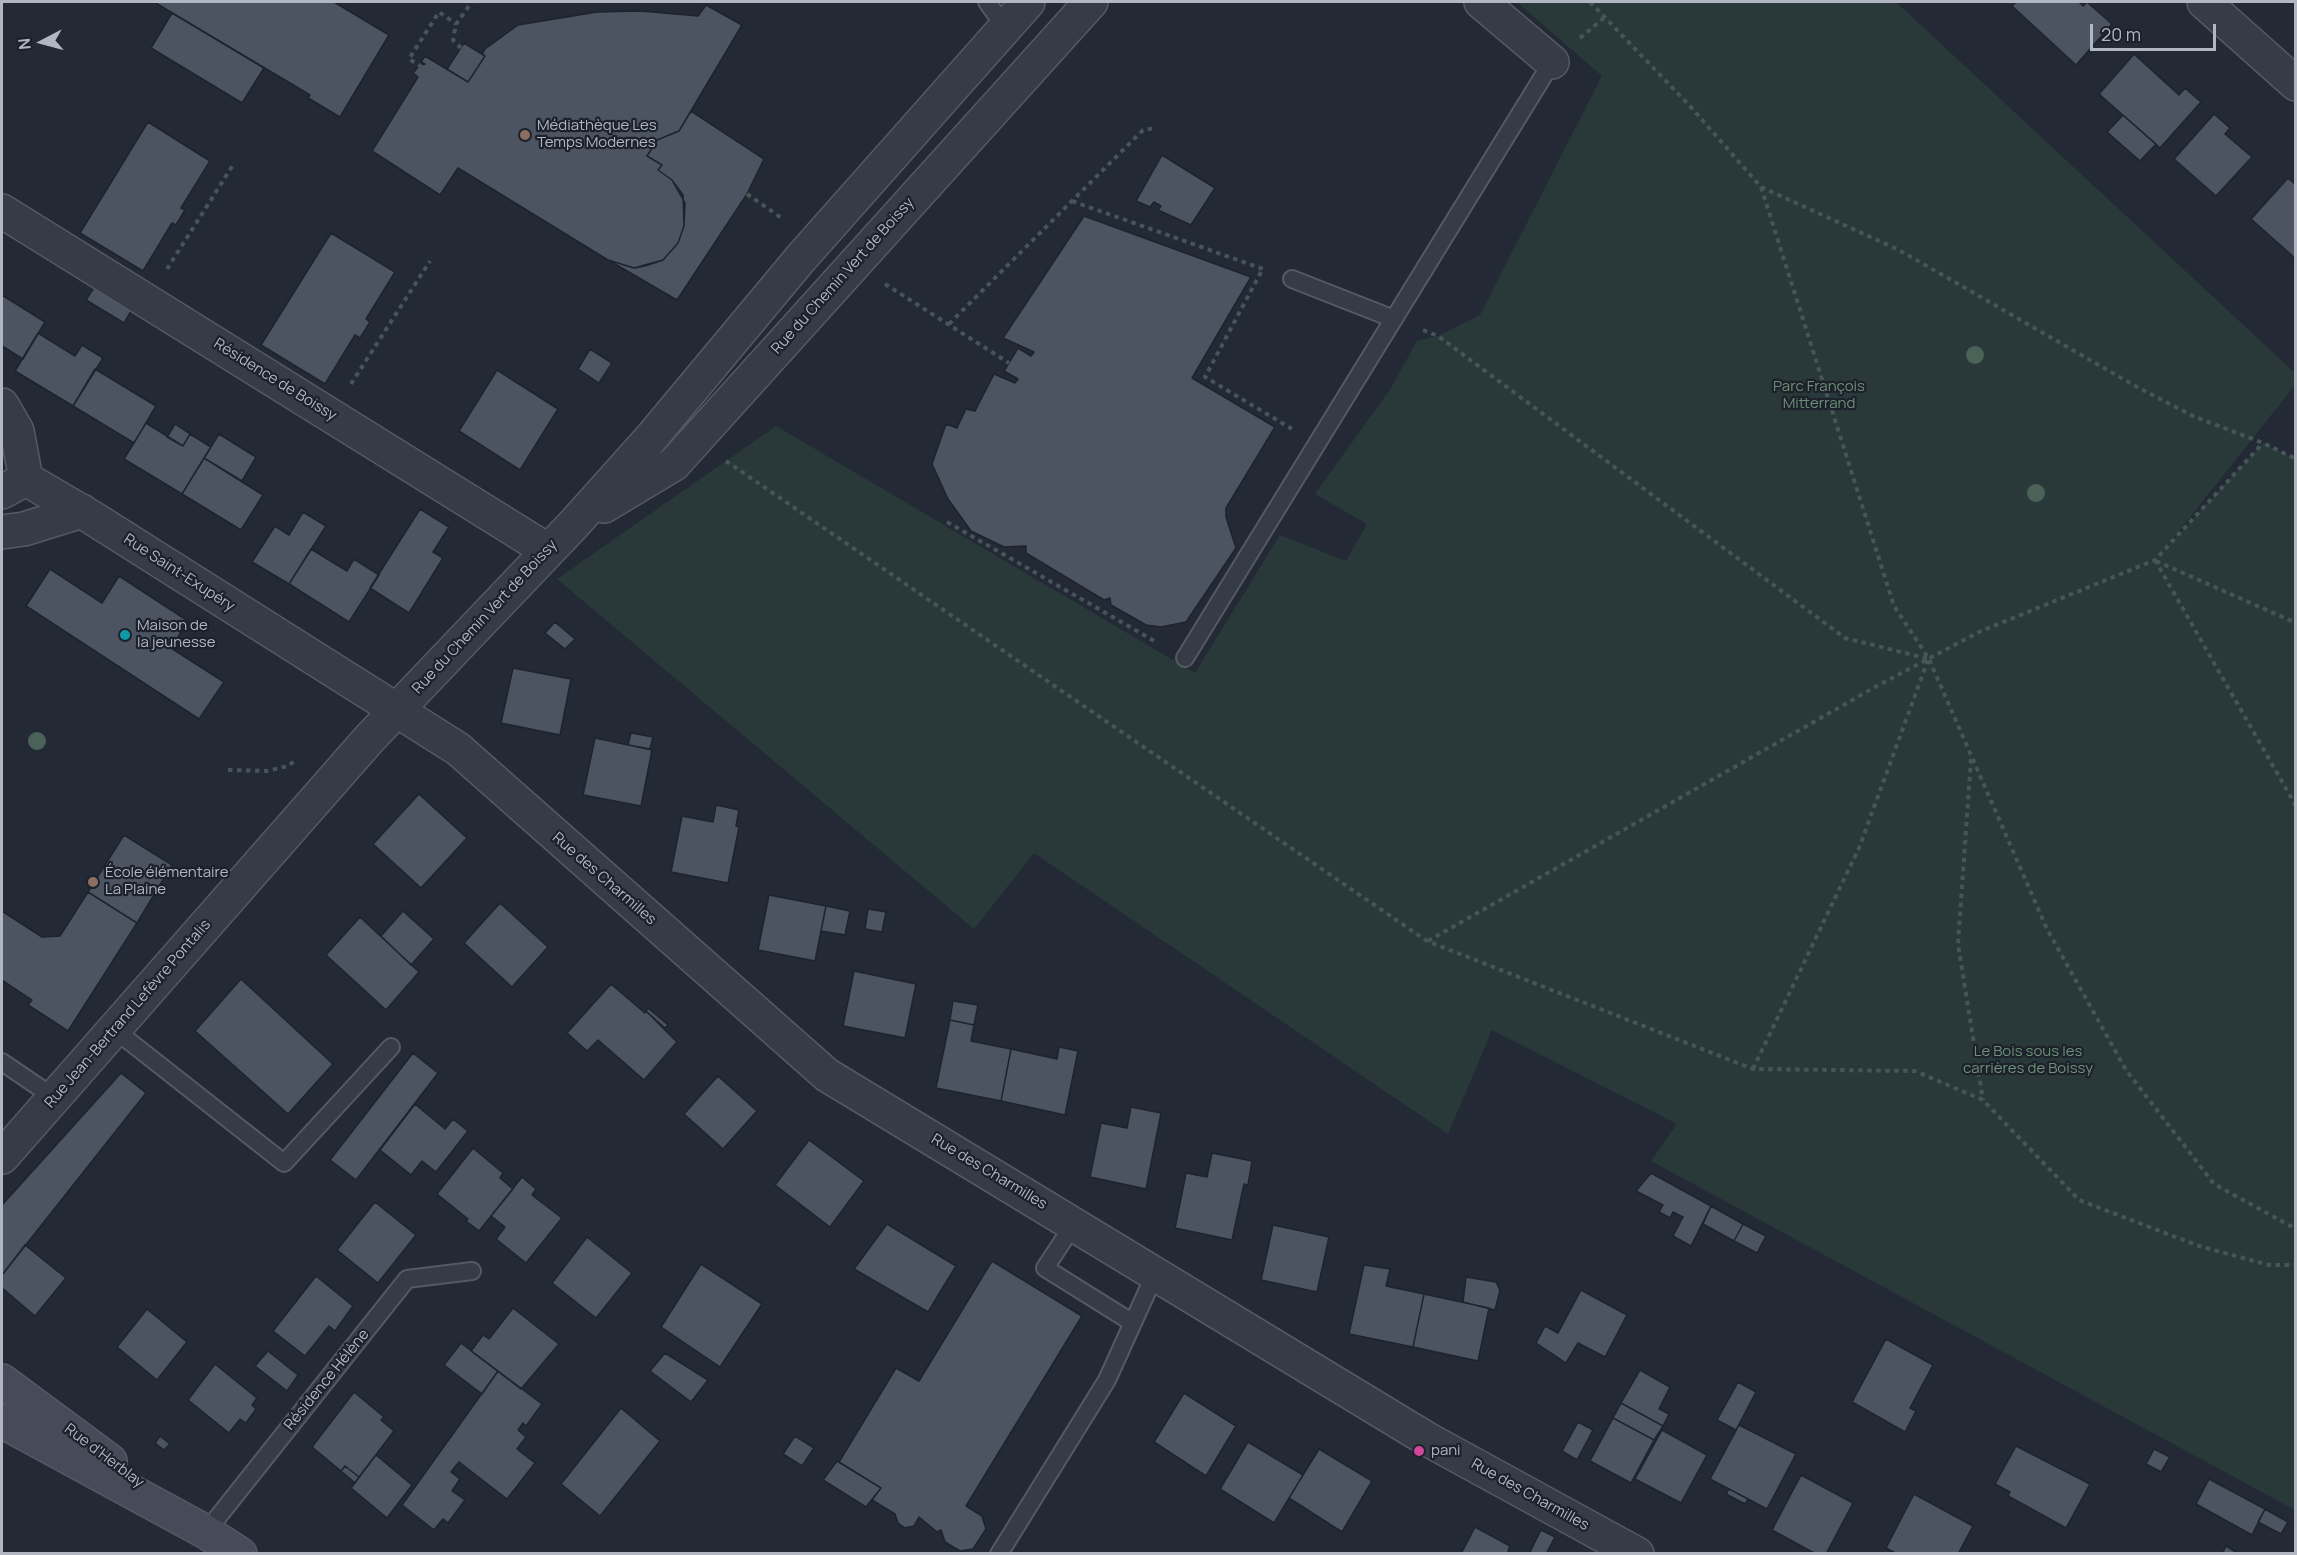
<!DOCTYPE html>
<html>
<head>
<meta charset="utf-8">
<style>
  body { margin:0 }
  #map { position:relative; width:2297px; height:1555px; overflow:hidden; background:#232a35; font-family:Manrope,sans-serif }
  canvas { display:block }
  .frame { position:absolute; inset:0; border:3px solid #b1b6c2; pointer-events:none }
  .north { position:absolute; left:12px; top:12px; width:60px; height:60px; -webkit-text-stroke:4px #1c212b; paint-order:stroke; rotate:264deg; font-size:16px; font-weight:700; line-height:24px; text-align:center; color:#b1b6c2 }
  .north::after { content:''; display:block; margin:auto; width:21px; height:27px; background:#b1b6c2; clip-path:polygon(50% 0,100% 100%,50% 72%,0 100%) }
  .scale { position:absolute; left:2090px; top:24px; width:126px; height:27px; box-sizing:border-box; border:3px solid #b1b6c2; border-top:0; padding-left:8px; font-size:18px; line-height:21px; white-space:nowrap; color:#b1b6c2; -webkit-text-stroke:4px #1c212b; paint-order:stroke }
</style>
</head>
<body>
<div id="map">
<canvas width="2297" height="1555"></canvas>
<div class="frame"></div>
<div class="north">N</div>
<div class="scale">20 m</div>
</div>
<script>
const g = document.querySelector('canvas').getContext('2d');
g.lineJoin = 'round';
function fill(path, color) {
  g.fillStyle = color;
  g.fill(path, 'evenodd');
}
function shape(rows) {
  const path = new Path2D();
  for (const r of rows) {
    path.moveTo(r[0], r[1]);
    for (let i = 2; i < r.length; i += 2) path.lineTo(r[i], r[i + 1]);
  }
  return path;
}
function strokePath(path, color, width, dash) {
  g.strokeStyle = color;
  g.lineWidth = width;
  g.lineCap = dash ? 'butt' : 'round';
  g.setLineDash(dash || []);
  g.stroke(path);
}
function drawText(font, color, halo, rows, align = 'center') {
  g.font = font + ' Manrope,sans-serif';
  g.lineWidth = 4.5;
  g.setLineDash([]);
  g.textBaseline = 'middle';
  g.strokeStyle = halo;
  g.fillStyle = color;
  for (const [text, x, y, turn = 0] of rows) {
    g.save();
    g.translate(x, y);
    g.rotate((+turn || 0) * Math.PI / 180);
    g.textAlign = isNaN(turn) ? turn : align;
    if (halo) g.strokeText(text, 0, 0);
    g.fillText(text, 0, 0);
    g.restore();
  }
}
const green = shape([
  [1517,2,1896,2,2295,373,2295,385,2164,550,2263,443,2295,459,2295,1510,1651,1161,1677,1124,1492,1030,1448,1134,1034,853,974,929,557,579,776,426,1195,673,1280,535,1346,561,1367,524,1315,494,1391,388,1417,341,1438,336,1480,315,1602,76]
]);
const building = shape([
  [154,2,334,2,389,35,340,117,308,98,310,95,154,2],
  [2016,2,2079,2,2083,6,2087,2,2112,24,2076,65,2012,6,2016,2],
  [706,5,742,25,679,131,657,140,647,156,662,165,658,170,672,180,685,203,684,226,678,243,663,260,634,268,608,260,458,168,440,195,372,151,418,77,413,73,418,67,425,64,421,62,425,56,468,82,485,56,482,54,485,49,518,25,597,12,641,11,698,16,706,5],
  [172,13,264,68,242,103,151,48,172,13],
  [464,43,485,56,468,82,447,69,464,43],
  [2134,54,2179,95,2185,88,2201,102,2160,148,2099,94,2134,54],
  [691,111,764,159,747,194,677,300,608,260,634,268,645,266,663,260,678,243,684,226,683,195,672,180,658,170,662,165,647,156,657,140,679,131,691,111],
  [2214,114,2230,128,2225,134,2252,157,2216,196,2174,159,2214,114],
  [2123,115,2156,144,2140,161,2107,132,2123,115],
  [148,122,210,161,181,208,185,210,176,225,172,223,143,271,80,233,148,122],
  [1162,155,1215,188,1191,225,1158,210,1161,206,1154,202,1150,207,1136,201,1162,155],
  [2288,178,2296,185,2296,259,2251,219,2288,178],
  [1084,216,1251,277,1192,378,1275,427,1226,508,1226,517,1236,548,1186,622,1161,627,1146,625,1111,605,1110,598,1104,600,1026,553,1026,546,1004,547,971,531,948,499,932,464,946,424,957,428,966,409,975,411,994,374,1015,383,1018,379,1004,371,1018,348,1031,356,1034,352,1003,338,1084,216],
  [331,233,395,272,366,319,370,322,360,338,355,335,325,384,261,345,331,233],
  [95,286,132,309,124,323,86,300,95,286],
  [2,295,45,322,23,359,2,346,2,295],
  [38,333,75,356,82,345,103,358,73,406,15,371,38,333],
  [590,349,612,363,599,383,578,369,590,349],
  [95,369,156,406,134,443,73,406,95,369],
  [497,370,558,409,520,470,459,431,497,370],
  [146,423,183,446,190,434,211,447,182,494,124,459,146,423],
  [175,424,190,434,183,446,167,437,175,424],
  [219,434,256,457,242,481,204,458,219,434],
  [204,458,263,495,241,530,182,494,204,458],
  [420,509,449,527,433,552,443,558,409,613,370,588,420,509],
  [303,512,326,526,289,584,252,562,275,526,289,535,303,512],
  [311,549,347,571,354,559,379,575,349,622,289,584,311,549],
  [50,569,102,603,119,576,188,621,171,648,224,682,199,719,26,606,50,569],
  [555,622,575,639,565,649,545,633,555,622],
  [513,668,571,679,560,735,501,723,513,668],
  [631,733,653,737,650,749,628,745,631,733],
  [595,738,652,750,641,806,583,795,595,738],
  [419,794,467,838,421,888,373,844,419,794],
  [716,805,739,810,736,826,739,827,728,883,671,872,682,816,713,822,716,805],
  [124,835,172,865,137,923,88,892,124,835],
  [88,892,137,923,68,1031,28,1005,32,1000,2,980,2,911,42,937,60,936,88,892],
  [769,895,826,906,815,961,758,950,769,895],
  [500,903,548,947,512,987,464,943,500,903],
  [826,906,850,911,845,935,821,931,826,906],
  [868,909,886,912,882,932,865,929,868,909],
  [403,911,434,939,411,965,381,936,403,911],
  [360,917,419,972,386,1010,326,955,360,917],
  [854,971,916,984,905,1038,843,1026,854,971],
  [241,979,333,1064,288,1114,195,1031,241,979],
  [611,984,645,1013,646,1011,677,1042,644,1080,598,1040,587,1051,567,1033,611,984],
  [953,1001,978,1005,974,1025,950,1020,953,1001],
  [648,1008,668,1025,665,1028,646,1011,648,1008],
  [950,1020,974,1025,971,1041,1011,1049,1001,1101,936,1088,950,1020],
  [1059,1047,1078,1051,1065,1115,1001,1101,1011,1049,1057,1059,1059,1047],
  [413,1053,438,1073,356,1180,330,1160,413,1053],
  [121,1073,146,1093,2,1275,2,1205,121,1073],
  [718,1076,757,1111,723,1149,684,1114,718,1076],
  [415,1104,445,1129,453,1119,468,1131,436,1172,422,1161,411,1175,380,1150,415,1104],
  [1131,1107,1161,1113,1146,1189,1090,1177,1101,1123,1127,1128,1131,1107],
  [809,1140,864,1181,830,1227,775,1185,809,1140],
  [473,1148,503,1173,500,1178,513,1189,479,1231,466,1221,468,1219,437,1194,473,1148],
  [1212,1153,1252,1161,1248,1185,1244,1184,1232,1240,1175,1228,1186,1173,1207,1177,1212,1153],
  [1651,1173,1711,1206,1691,1246,1673,1236,1683,1217,1673,1212,1670,1218,1659,1212,1663,1205,1636,1191,1651,1173],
  [522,1177,536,1189,532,1195,562,1218,526,1263,496,1239,505,1227,491,1216,522,1177],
  [375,1202,416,1235,378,1283,337,1250,375,1202],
  [1711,1206,1743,1224,1734,1241,1703,1224,1711,1206],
  [887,1224,956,1266,928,1312,854,1269,887,1224],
  [1743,1224,1766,1236,1757,1253,1734,1241,1743,1224],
  [1273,1225,1329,1237,1317,1292,1261,1280,1273,1225],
  [587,1237,632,1273,596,1318,552,1283,587,1237],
  [25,1245,66,1278,35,1316,2,1288,2,1275,25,1245],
  [992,1261,1082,1316,966,1506,982,1516,986,1529,973,1549,960,1551,945,1542,941,1530,937,1532,919,1517,914,1526,905,1528,898,1523,895,1514,872,1500,881,1488,839,1462,896,1368,919,1381,992,1261],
  [701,1264,762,1304,720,1367,661,1327,701,1264],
  [1364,1265,1390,1269,1386,1286,1424,1294,1413,1347,1349,1334,1364,1265],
  [316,1276,353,1306,335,1331,329,1326,305,1356,273,1331,316,1276],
  [1466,1277,1496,1282,1500,1290,1495,1310,1463,1302,1466,1277],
  [1581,1290,1627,1315,1605,1357,1578,1343,1566,1363,1536,1343,1545,1326,1558,1333,1581,1290],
  [1424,1294,1489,1308,1478,1361,1413,1347,1424,1294],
  [513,1308,559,1344,521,1389,471,1351,483,1335,489,1339,513,1308],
  [147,1309,187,1342,157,1380,117,1347,147,1309],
  [1886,1339,1933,1365,1910,1408,1916,1411,1905,1432,1852,1402,1886,1339],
  [461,1343,498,1371,482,1394,444,1365,461,1343],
  [268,1351,298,1375,287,1391,255,1366,268,1351],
  [665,1353,708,1380,691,1402,650,1371,665,1353],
  [215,1364,257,1398,252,1405,256,1409,246,1423,240,1419,229,1433,188,1400,215,1364],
  [1640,1370,1670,1387,1659,1409,1669,1414,1663,1426,1621,1403,1640,1370],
  [498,1371,542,1404,526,1426,523,1423,518,1430,526,1437,517,1449,535,1463,507,1499,459,1462,451,1472,460,1479,452,1491,465,1500,448,1523,443,1519,434,1530,402,1505,498,1371],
  [1738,1382,1756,1392,1736,1430,1717,1420,1738,1382],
  [354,1392,384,1417,381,1420,394,1431,359,1477,345,1466,341,1471,312,1447,354,1392],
  [1184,1393,1236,1426,1206,1476,1154,1442,1184,1393],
  [1621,1403,1663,1426,1654,1440,1613,1418,1621,1403],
  [621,1408,660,1441,600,1516,561,1484,621,1408],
  [1613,1418,1654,1440,1631,1483,1590,1461,1613,1418],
  [1578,1422,1593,1430,1577,1460,1562,1451,1578,1422],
  [1739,1425,1796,1454,1767,1509,1710,1479,1739,1425],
  [1662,1430,1707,1455,1681,1503,1635,1479,1662,1430],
  [160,1436,170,1444,164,1450,155,1443,160,1436],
  [795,1436,814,1448,802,1466,783,1454,795,1436],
  [1248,1442,1303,1475,1274,1523,1220,1489,1248,1442],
  [2016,1446,2090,1484,2066,1528,2008,1496,2010,1492,1995,1484,2016,1446],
  [1319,1449,1372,1481,1342,1532,1289,1498,1319,1449],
  [2154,1449,2170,1457,2161,1472,2146,1464,2154,1449],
  [376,1455,412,1485,387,1518,351,1488,376,1455],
  [837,1461,881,1488,866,1507,823,1480,837,1461],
  [345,1466,359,1477,355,1483,341,1471,345,1466],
  [1801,1475,1853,1503,1826,1554,1816,1554,1772,1530,1801,1475],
  [2209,1479,2265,1509,2252,1535,2196,1504,2209,1479],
  [1729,1489,1748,1499,1745,1504,1726,1494,1729,1489],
  [1914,1494,1973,1526,1958,1554,1897,1554,1886,1548,1914,1494],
  [2265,1509,2288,1522,2281,1534,2258,1522,2265,1509],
  [1475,1527,1510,1546,1508,1551,1512,1554,1461,1554,1475,1527],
  [1541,1530,1555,1537,1546,1554,1529,1554,1541,1530],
  [2226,1546,2239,1554,2222,1554,2226,1546]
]);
const path = shape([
  [1590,2,1689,105,1761,187,1899,250,2137,387,2193,416,2263,443,2296,459],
  [1580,38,1605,17],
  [461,48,453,40,456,24,472,2],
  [422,67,409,59,439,12,456,24],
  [1761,187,1894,606,1929,659,2047,929,2126,1070,2214,1184,2296,1229],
  [747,194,783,219],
  [1072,201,1266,270],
  [167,269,233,165],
  [1261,272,1205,377,1292,429],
  [885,284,1009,363],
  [949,324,1143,130,1156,128],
  [1423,330,1438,336,1845,638,1929,659],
  [351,384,430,261],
  [726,461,1427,941,1753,1069,1915,1071,1983,1100,2079,1200,2199,1246,2269,1265,2296,1265],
  [947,522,1158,643],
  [2155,560,2296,806],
  [2156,561,2296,623],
  [1971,759,1958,944,1983,1100],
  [228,770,267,771,288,766,296,760],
  [1428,941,1877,686,1979,632,2155,560,2263,443],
  [1753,1069,1859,848,1928,660]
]);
const lane = shape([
  [987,2,1005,27],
  [1292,279,1394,319],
  [1185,658,1552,62],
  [115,1030,284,1163,391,1047],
  [2,1062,55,1098],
  [1074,1224,1045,1268,1133,1323],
  [206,1532,407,1279,472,1271],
  [999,1554,1107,1380,1155,1274]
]);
const street = shape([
  [1481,2,1552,62],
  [2204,2,2296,84],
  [2,211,547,550],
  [2,405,17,431,26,479,91,517,458,749,827,1075,1427,1439,1637,1554],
  [2,492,26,479],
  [604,506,674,464,1091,2],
  [2,532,24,529,82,511],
  [2,1157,370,738,574,524,651,438,801,258,1028,2]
]);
const secondary = shape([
  [2,1381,110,1461],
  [2,1421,206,1532,240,1554]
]);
const trees = [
  [1975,355],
  [2036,493],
  [37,741]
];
const markers = [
  [525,135,6,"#8d6e63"],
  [125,635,6,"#0f9aa8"],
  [93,882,6,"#8d6e63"],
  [1419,1451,6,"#d1479c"]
];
const poiNames = [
  ["Médiathèque Les",537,126],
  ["Temps Modernes",537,143],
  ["Maison de",137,626],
  ["la jeunesse",137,643],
  ["École élémentaire",105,873],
  ["La Plaine",105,890],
  ["pani",1431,1451]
];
const streetNames = [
  ["Rue du Chemin Vert de Boissy",843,276,-48],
  ["Résidence de Boissy",275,380,32],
  ["Rue Saint-Exupéry",179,573,33],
  ["Rue du Chemin Vert de Boissy",485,617,-47],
  ["Rue des Charmilles",604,879,41],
  ["Rue Jean-Bertrand Lefèvre Pontalis",128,1014,-49],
  ["Rue des Charmilles",989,1172,31],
  ["Résidence Hélène",327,1380,-51],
  ["Rue d'Herblay",104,1456,37],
  ["Rue des Charmilles",1530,1495,29]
];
const parkNames = [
  ["Parc François",1819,387],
  ["Mitterrand",1819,404],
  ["Le Bois sous les",2028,1052],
  ["carrières de Boissy",2028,1069]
];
fill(green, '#29393a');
fill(building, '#4c5361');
strokePath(building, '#1e232d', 1.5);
strokePath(lane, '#545964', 20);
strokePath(street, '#545964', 36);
strokePath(secondary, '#545964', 36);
strokePath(path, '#475458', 4, [4.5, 4.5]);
strokePath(lane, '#363c46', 16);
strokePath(street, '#363c46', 33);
strokePath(secondary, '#454b58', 33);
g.fillStyle = '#4b6259';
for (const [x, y] of trees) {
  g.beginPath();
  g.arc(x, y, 9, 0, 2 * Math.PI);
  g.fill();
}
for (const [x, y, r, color] of markers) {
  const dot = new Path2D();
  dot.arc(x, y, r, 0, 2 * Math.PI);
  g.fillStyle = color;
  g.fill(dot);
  strokePath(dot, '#1c212b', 2);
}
drawText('15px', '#b1b6c2', '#1c212b', poiNames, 'left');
drawText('15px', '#b1b6c2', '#1c212b', streetNames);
drawText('15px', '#6c9077', '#1c212b', parkNames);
</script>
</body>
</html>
